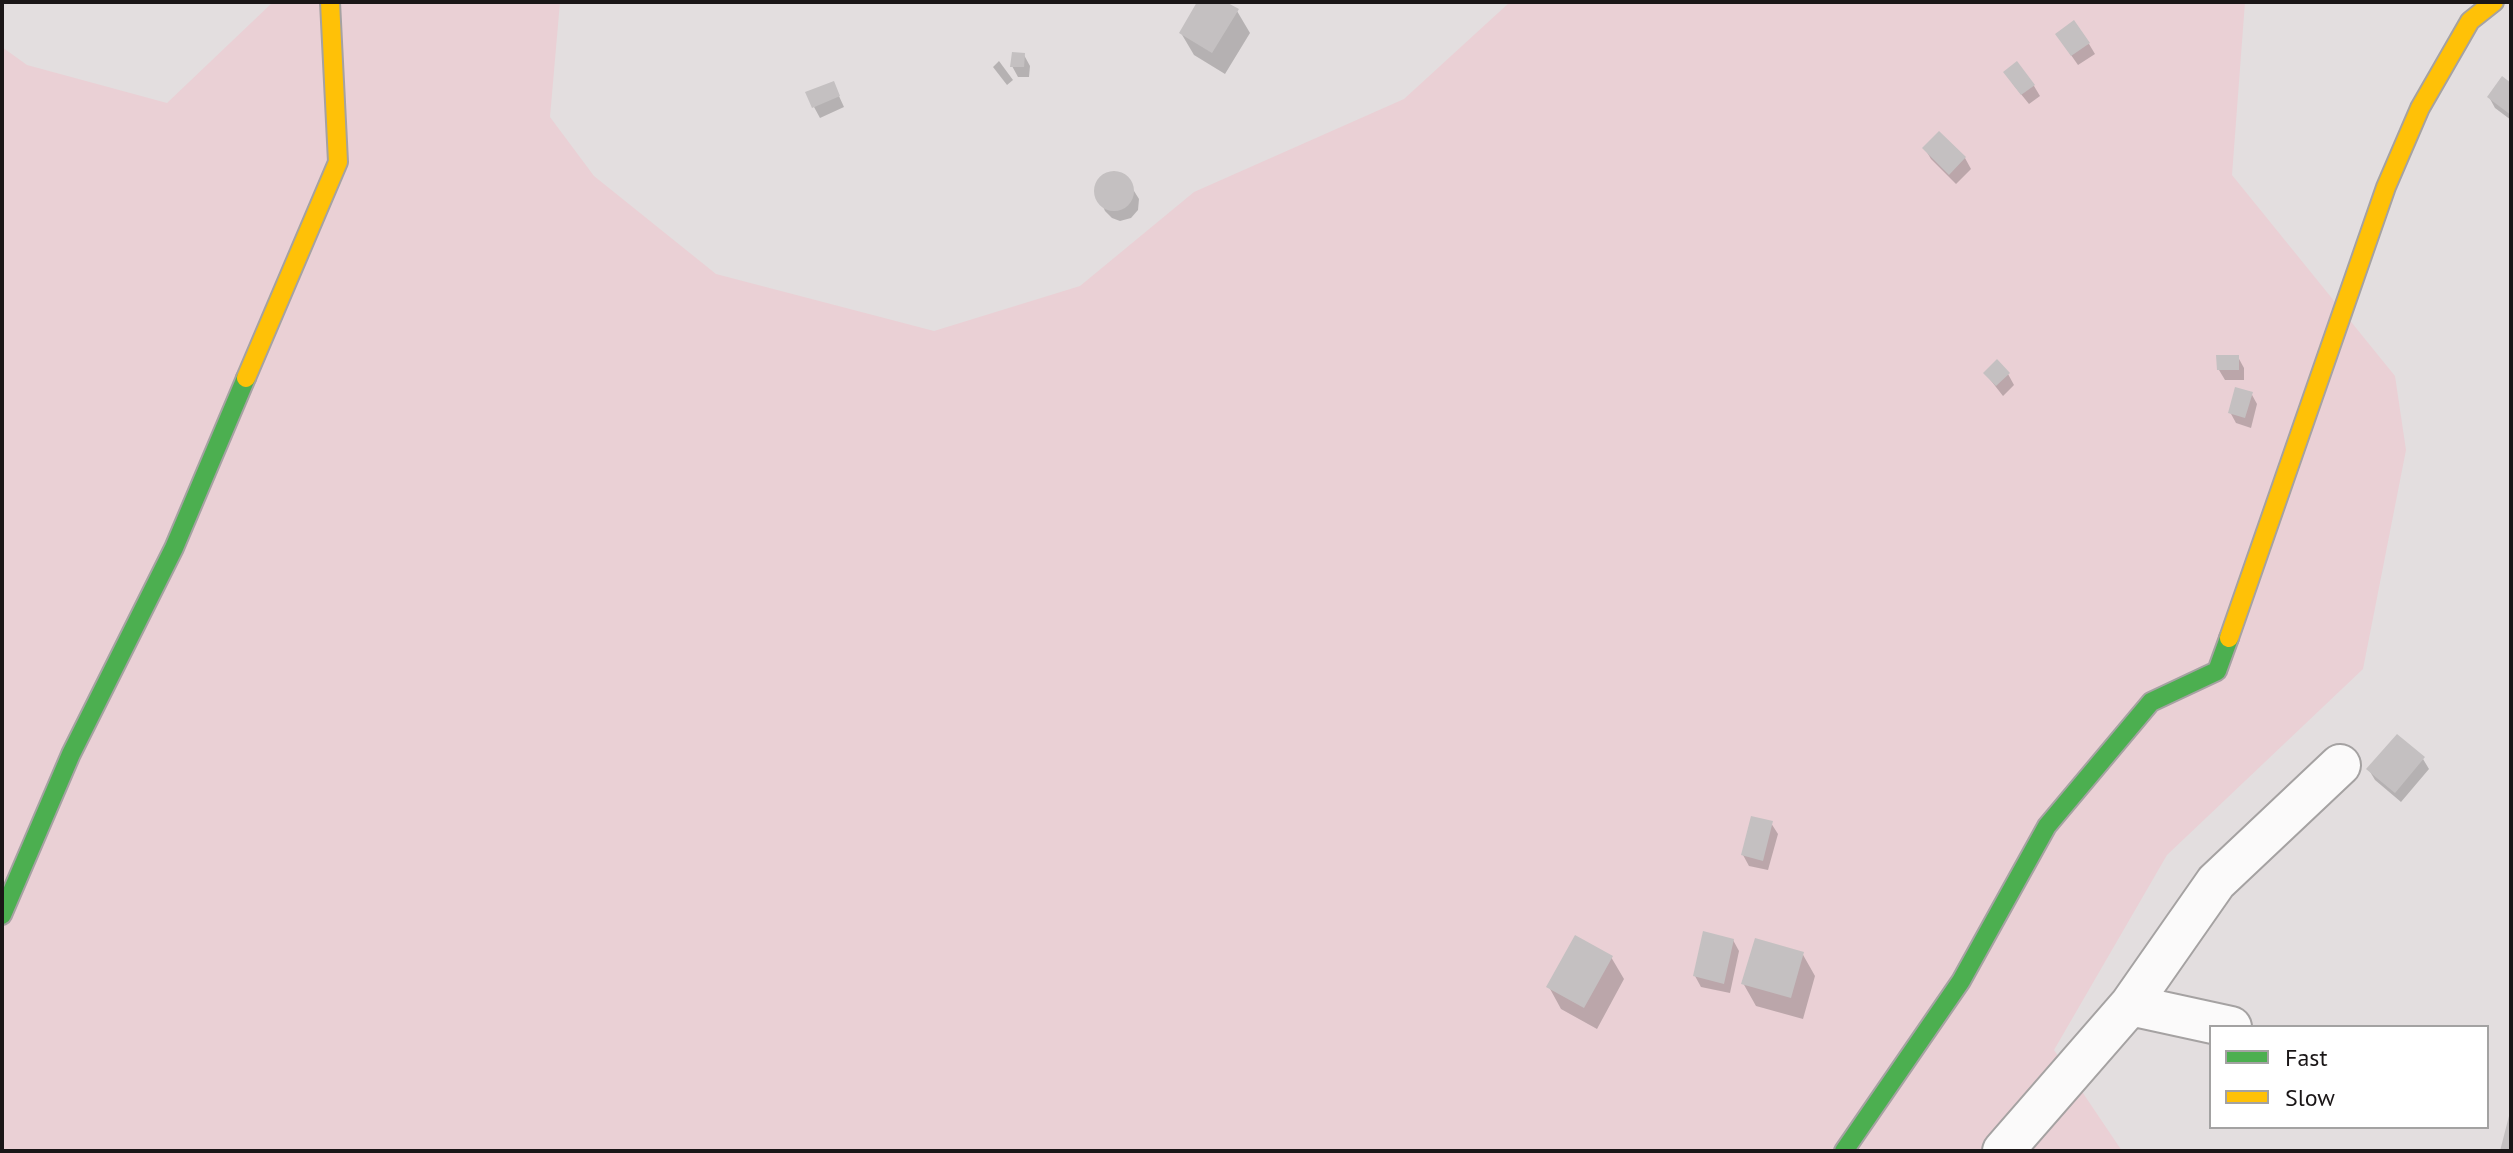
<!DOCTYPE html>
<html>
<head>
<meta charset="utf-8">
<style>
  body { margin:0 }
  #map { position:relative; width:2513px; height:1153px; overflow:hidden; background:#e3dedf; font-family:"PT Sans",sans-serif }
  canvas { display:block }
  .frame { position:absolute; inset:0; border:4px solid #1a1617; pointer-events:none }
  .legend { position:absolute; left:2209px; top:1025px; width:280px; height:104px; box-sizing:border-box; background:#fff; border:2px solid #a3a2a2; margin:0; padding:10px 14px; list-style:none; font-size:24px; color:#1a1617 }
  .legend li { display:flex; align-items:center; gap:16px; height:40px }
  .legend b { width:40px; border:2px solid #a3a2a2 }
</style>
</head>
<body>
<div id="map">
<canvas width="2513" height="1153"></canvas>
<div class="frame"></div>
<ul class="legend">
<li><b style="height:10px;background:#4caf50"></b>Fast</li>
<li><b style="height:10px;background:#ffc107"></b>Slow</li>
</ul>
</div>
<script>
const g = document.querySelector('canvas').getContext('2d');
g.lineJoin = 'round';
function fill(path, color) {
  g.fillStyle = color;
  g.fill(path, 'evenodd');
}
function shape(rows) {
  const path = new Path2D();
  for (const r of rows) {
    if (r.length === 3) {
      path.moveTo(r[0] + r[2], r[1]);
      path.arc(r[0], r[1], r[2], 0, 2 * Math.PI);
      continue;
    }
    path.moveTo(r[0], r[1]);
    for (let i = 2; i < r.length; i += 2) path.lineTo(r[i], r[i + 1]);
  }
  return path;
}
function strokePath(path, color, width, dash) {
  g.strokeStyle = color;
  g.lineWidth = width;
  g.lineCap = dash ? 'butt' : 'round';
  g.setLineDash(dash || []);
  g.stroke(path);
}
const green = shape([
  [273,2,560,2,550,117,594,176,716,274,934,331,1080,286,1194,192,1404,99,1510,2,2245,2,2232,175,2395,376,2406,450,2363,669,2167,855,2054,1050,2122,1151,2,1151,2,47,27,65,167,103]
]);
const shadow = shape([
  [1200,2,1223,2,1237,11,1250,33,1225,74,1194,55,1181,33],
  [2089,44,2095,54,2078,65,2064,45],
  [1024,55,1030,66,1029,77,1018,77,1012,66],
  [999,61,1013,80,1007,85,993,67],
  [833,83,844,107,820,118,814,107],
  [2012,83,2034,86,2040,96,2029,104],
  [2511,86,2511,120,2495,108,2489,97],
  [1925,149,1965,158,1971,169,1956,184,1931,159],
  [1117,173,1126,178,1139,199,1138,210,1131,218,1120,221,1112,218,1105,211,1096,191,1102,177],
  [2238,357,2244,368,2244,380,2225,380,2219,370],
  [1985,373,2008,374,2014,385,2003,396],
  [2251,393,2257,404,2251,428,2236,423,2230,412],
  [2423,759,2429,769,2401,802,2375,780,2369,770],
  [1771,823,1778,834,1768,870,1749,866,1743,855],
  [1733,940,1739,951,1730,993,1701,987,1695,976],
  [1802,953,1815,976,1803,1019,1756,1006,1743,983],
  [1611,957,1624,979,1597,1029,1561,1009,1549,987]
]);
const building = shape([
  [1197,2,1226,2,1239,9,1212,53,1179,33],
  [2074,20,2090,43,2071,56,2055,34],
  [1012,52,1025,53,1024,67,1010,67],
  [2017,61,2035,85,2021,95,2003,72],
  [2502,76,2511,83,2511,115,2487,97],
  [834,81,840,96,812,108,805,92],
  [1939,131,1966,157,1949,175,1922,148],
  [1114,191,20],
  [2216,355,2239,355,2239,370,2217,370],
  [1997,359,2010,373,1996,386,1983,373],
  [2235,387,2253,392,2245,418,2228,413],
  [2397,734,2425,757,2395,793,2366,769],
  [1751,816,1773,821,1763,861,1741,855],
  [1703,931,1734,939,1724,984,1693,976],
  [1575,935,1613,956,1584,1008,1546,987],
  [1755,938,1804,952,1791,998,1741,984],
  [2510,1112,2511,1151,2500,1151]
]);
const street = shape([
  [2130,1005,2216,882,2340,765],
  [2003,1151,2130,1005,2231,1027]
]);
const fast = shape([
  [2,915,71,754,174,548,246,378],
  [1844,1151,1961,981,2047,826,2151,702,2217,671,2229,638]
]);
const slow = shape([
  [246,378,338,162,330,2],
  [2229,638,2386,187,2420,108,2470,21,2494,2]
]);
fill(green, '#ead0d5');
fill(shadow, '#0003');
fill(building, '#c4c0c1');
strokePath(street, '#a5a2a2', 44);
strokePath(fast, '#a5a2a2', 22);
strokePath(slow, '#a5a2a2', 22);
strokePath(street, '#fbfafa', 40);
strokePath(fast, '#4caf50', 18);
strokePath(slow, '#ffc107', 18);
</script>
</body>
</html>
